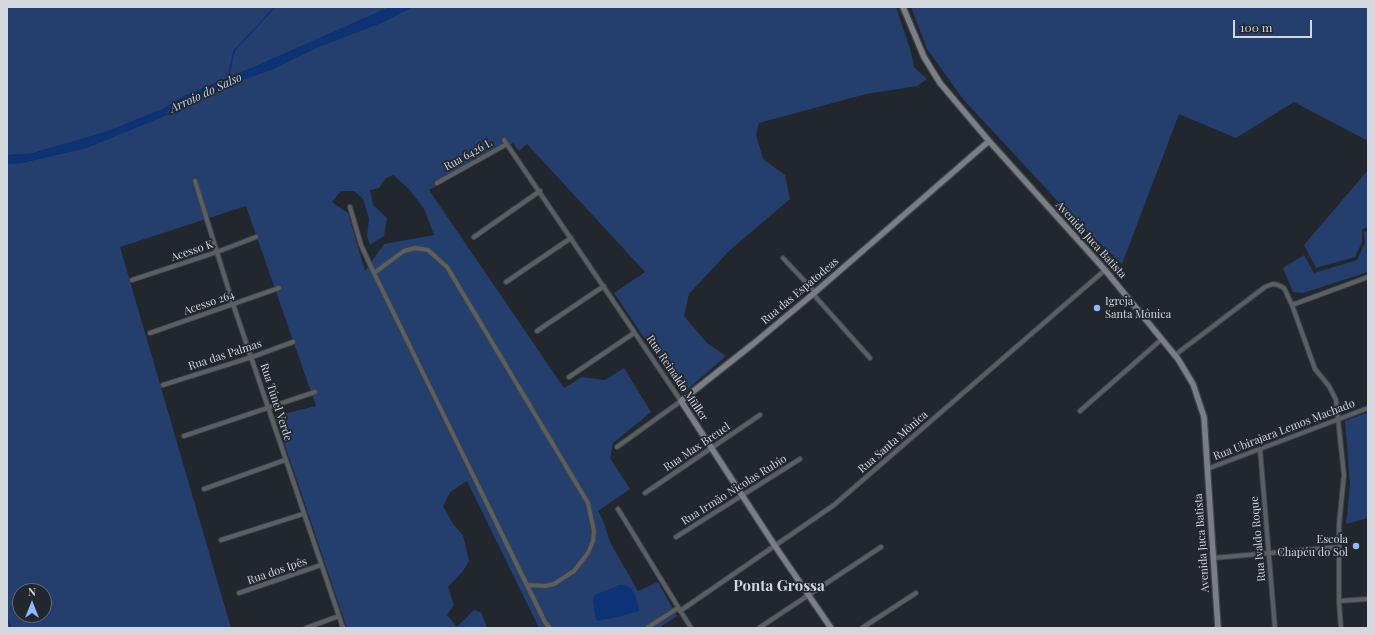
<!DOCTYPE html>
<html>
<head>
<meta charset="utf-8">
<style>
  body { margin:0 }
  #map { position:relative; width:1375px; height:635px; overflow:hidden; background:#22262d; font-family:"Playfair Display",serif }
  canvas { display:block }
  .frame { position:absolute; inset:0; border:8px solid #d4d7dc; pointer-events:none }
  .north { position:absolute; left:12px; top:583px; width:40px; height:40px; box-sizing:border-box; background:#22262d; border:1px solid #696d73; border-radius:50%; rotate:0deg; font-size:11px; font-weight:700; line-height:16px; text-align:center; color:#d4d7dc }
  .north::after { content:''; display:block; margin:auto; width:14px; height:18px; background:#8fb8fd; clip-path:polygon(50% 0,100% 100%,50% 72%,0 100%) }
  .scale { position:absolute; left:1233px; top:20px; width:79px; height:18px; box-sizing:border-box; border:2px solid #d4d7dc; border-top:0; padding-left:5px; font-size:12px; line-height:14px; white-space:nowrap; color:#d4d7dc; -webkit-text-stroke:3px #22262d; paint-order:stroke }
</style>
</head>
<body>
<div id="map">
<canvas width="1375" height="635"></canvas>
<div class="frame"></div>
<div class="north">N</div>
<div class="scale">100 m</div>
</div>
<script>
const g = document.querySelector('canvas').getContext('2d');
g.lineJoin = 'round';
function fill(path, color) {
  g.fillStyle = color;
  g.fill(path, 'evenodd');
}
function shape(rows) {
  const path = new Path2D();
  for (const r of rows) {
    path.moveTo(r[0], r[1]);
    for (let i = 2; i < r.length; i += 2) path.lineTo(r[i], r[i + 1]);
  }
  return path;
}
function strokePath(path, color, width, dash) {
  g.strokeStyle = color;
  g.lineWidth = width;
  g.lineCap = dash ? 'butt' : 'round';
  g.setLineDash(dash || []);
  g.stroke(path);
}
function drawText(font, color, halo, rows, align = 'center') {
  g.font = font + ' "Playfair Display",serif';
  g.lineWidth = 3.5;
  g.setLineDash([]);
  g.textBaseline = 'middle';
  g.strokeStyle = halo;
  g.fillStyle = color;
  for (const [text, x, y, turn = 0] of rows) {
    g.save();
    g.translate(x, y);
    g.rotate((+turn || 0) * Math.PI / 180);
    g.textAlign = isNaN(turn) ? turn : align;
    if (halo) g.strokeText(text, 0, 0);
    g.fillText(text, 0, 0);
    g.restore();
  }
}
const green = shape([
  [7,7,390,7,261,64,182,97,163,109,106,132,30,154,7,155],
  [412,7,896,7,911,52,914,67,927,79,917,86,866,94,759,123,756,135,763,159,785,175,790,199,729,251,689,294,684,316,707,343,726,356,682,394,614,293,645,272,527,144,519,151,513,143,429,190,564,388,582,377,605,380,624,368,651,412,613,443,610,458,630,489,598,511,603,520,610,542,638,591,658,582,677,616,659,628,539,628,467,481,450,492,443,506,453,524,463,535,469,561,463,571,448,587,454,605,447,615,457,627,474,610,481,612,487,628,347,628,275,416,316,406,246,206,120,247,231,628,7,628,7,164,21,163,86,148,164,116,183,107,242,80,275,68,318,47,383,22],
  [393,175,409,189,424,209,434,235,384,244,365,271,348,213,332,202,341,191,354,191,363,199,369,219,367,236,370,245,384,236,387,218,373,205,370,190,379,188,386,178],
  [20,591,44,591,44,615,20,615],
  [911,7,1368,7,1368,141,1294,102,1236,138,1179,114,1122,264,1078,223,963,99,927,49],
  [1368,170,1368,227,1362,229,1362,242,1355,257,1316,268,1304,245],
  [1368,231,1368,272,1303,293,1293,292,1283,268,1304,255,1314,273,1357,260,1365,243,1364,232],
  [1368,412,1368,518,1346,524,1350,484,1345,421]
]);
const water = shape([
  [390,7,412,7,383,22,318,47,275,68,242,80,183,107,164,116,86,148,21,163,7,164,7,155,30,154,106,132,163,109,182,97,261,64],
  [619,585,623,585,632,589,637,600,639,611,622,616,597,621,595,616,593,600,595,595]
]);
const stream = shape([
  [228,78,234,51,275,7],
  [7,617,11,628]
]);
const street = shape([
  [504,140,681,401,617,447],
  [195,181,233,304,343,628],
  [437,183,507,144],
  [350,207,361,245,374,273,545,622,550,628],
  [474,237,540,191],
  [783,258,815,292],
  [374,273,404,251,415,248,428,250,447,267,588,503,594,531,593,541,588,553,574,571,554,584,545,586,527,585],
  [132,280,217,252,256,237],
  [506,282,571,238],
  [813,294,870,358],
  [1292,305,1368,277],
  [537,331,604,286],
  [150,333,279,288],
  [1175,355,1265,287,1273,284,1278,285,1284,288,1292,305,1315,369,1329,386,1336,400,1344,475,1339,525,1339,601,1341,628],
  [569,377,634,333],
  [163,385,252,357,293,342],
  [1080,411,1162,339],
  [184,436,315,392],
  [1260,449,1275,628],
  [1207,469,1368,408],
  [204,489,285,460],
  [645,493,760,415],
  [618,509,691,628],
  [676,537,800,459],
  [221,540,303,514],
  [1213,558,1339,547],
  [239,593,321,565],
  [1339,601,1368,599],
  [680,611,834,505,1105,270],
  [306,628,339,616],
  [647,628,678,608],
  [759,628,881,547],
  [862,628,916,593]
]);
const secondary = shape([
  [903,7,924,57,940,83,989,141,1105,270,1178,359,1193,384,1204,417,1218,628],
  [831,628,775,546,681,401,753,344,813,294,989,141]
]);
const markers = [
  [1097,308,4,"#8fb8fd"],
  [1356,546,4,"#8fb8fd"]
];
const streetNames = [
  ["Rua 6426 L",468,155,-29],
  ["Avenida Juca Batista",1091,240,48],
  ["Acesso K",192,251,-19],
  ["Rua das Espatodeas",800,291,-40],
  ["Acesso 264",209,303,-19],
  ["Rua das Palmas",225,355,-18],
  ["Rua Reinaldo Müller",677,378,56],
  ["Rua Túnel Verde",276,402,72],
  ["Rua Ubirajara Lemos Machado",1284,430,-21],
  ["Rua Santa Mônica",893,442,-41],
  ["Rua Max Breuel",697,447,-34],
  ["Rua Irmão Nicolas Rubio",734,490,-32],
  ["Rua Ivaldo Roque",1258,539,-95],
  ["Avenida Juca Batista",1202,543,-94],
  ["Rua dos Ipês",277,571,-19]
];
const poiNames = [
  ["Igreja",1105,302],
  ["Santa Mônica",1105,315],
  ["Escola",1348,540,"right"],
  ["Chapéu do Sol",1348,553,"right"]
];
const waterNames = [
  ["Arroio do Salso",206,93,-25]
];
const districtNames = [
  ["Ponta Grossa",779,586]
];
fill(green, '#243f6d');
fill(water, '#0b3376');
strokePath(stream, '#0b3376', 1.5);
strokePath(street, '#3e4249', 6);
strokePath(secondary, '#3e4249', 8);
strokePath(street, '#5c5f62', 4);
strokePath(secondary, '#7b7f85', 5.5);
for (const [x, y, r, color] of markers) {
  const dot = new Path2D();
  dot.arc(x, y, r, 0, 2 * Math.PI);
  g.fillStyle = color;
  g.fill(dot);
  strokePath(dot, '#22262d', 1.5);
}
drawText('11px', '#d4d7dc', '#22262d', streetNames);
drawText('11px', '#d4d7dc', '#22262d', poiNames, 'left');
drawText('italic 12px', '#b9d1f9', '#22262d', waterNames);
drawText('bold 15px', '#d4d7dc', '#22262d', districtNames);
</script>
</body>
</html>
